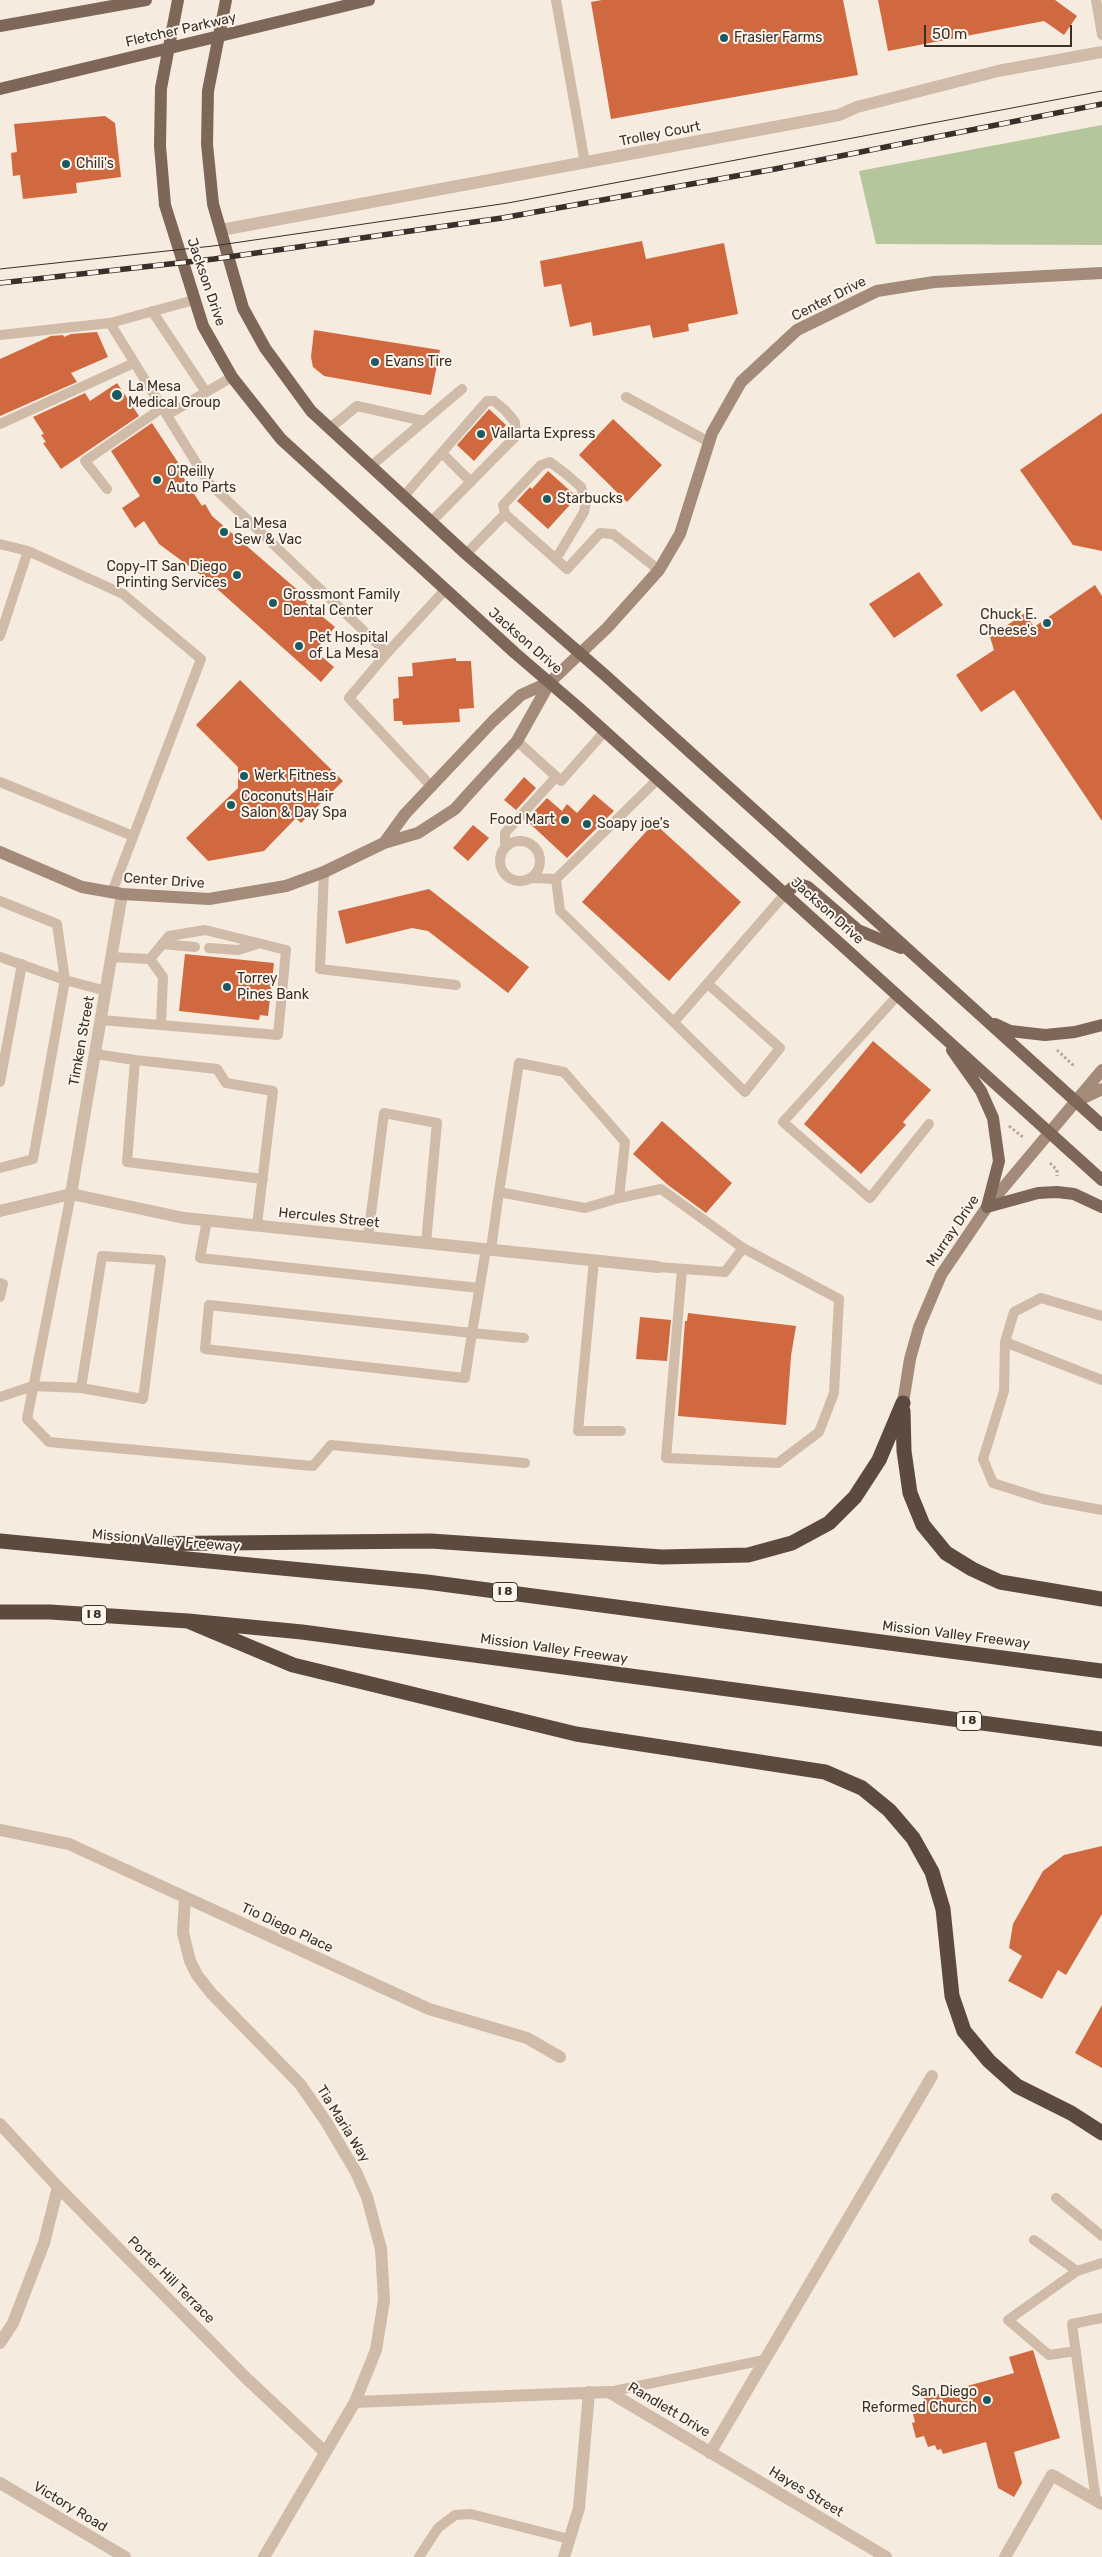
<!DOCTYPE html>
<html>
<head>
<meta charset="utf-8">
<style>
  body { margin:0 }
  #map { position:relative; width:1102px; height:2557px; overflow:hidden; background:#f5ebde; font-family:Rubik,sans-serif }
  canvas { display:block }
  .scale { position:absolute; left:924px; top:25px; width:148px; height:22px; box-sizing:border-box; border:2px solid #3b2f29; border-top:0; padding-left:6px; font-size:15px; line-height:18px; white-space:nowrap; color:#3b2f29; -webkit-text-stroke:4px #fcf5eb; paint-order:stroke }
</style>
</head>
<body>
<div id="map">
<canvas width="1102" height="2557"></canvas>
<div class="scale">50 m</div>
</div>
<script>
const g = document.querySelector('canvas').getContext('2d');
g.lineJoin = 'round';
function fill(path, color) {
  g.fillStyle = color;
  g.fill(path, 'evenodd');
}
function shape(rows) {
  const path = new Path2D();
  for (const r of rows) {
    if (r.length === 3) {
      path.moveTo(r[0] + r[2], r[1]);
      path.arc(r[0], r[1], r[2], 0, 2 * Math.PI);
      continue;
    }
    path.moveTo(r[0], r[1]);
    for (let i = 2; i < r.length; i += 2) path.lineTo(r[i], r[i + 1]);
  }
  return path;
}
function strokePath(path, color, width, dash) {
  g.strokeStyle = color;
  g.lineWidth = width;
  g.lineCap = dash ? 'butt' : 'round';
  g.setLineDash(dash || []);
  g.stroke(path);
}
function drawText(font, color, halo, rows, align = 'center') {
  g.font = font + ' Rubik,sans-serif';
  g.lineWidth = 4;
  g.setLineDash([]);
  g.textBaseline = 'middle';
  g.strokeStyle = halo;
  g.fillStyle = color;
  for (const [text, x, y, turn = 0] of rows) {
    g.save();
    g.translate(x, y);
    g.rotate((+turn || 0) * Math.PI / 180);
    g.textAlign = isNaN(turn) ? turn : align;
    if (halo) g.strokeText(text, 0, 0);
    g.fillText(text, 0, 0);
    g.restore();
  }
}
const green = shape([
  [1102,125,1102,245,876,244,859,171]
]);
const building = shape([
  [602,0,843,0,858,75,611,119,591,2],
  [878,0,1055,0,1077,16,1064,35,1044,21,888,51],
  [105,116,115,123,121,177,76,183,77,193,23,199,20,175,13,176,11,153,17,152,14,124],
  [642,241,646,259,724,243,738,314,688,324,689,331,653,338,650,325,593,336,591,322,570,327,561,284,544,287,540,261],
  [314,330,440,350,431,395,324,376,313,367,311,357],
  [97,332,108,357,71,373,77,382,0,416,0,359,51,336,63,335,64,337,71,334],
  [117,383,139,416,61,469,43,443,46,442,41,435,44,434,33,417,85,393,90,401],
  [489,409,506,425,474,461,457,445],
  [1102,413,1102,551,1073,545,1020,470],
  [613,419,662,465,627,502,579,455],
  [152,423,181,467,178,469,202,506,205,504,212,516,308,599,305,602,335,627,315,651,334,667,321,682,205,578,159,544,144,521,135,528,122,508,140,496,111,451],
  [548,471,577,497,548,529,517,501,530,487,532,489],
  [919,572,943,605,894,638,869,604],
  [1095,585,1102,596,1102,821,1014,690,981,712,956,675,994,650,990,637,1025,613,1034,627],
  [456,658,456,661,471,661,474,708,459,709,460,722,403,725,402,721,394,721,393,699,399,698,398,677,413,676,412,663],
  [240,680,343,781,301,823,296,818,264,851,208,861,186,838,238,788,238,767,196,725],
  [524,777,536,788,516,810,504,800],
  [594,794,614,811,567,858,526,820,547,798,562,811,567,804,577,813],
  [654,823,741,902,669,981,582,902],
  [473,825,489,838,468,861,453,848],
  [429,889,529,967,508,993,428,931,412,928,346,944,338,911],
  [185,954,274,963,268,1016,260,1015,259,1020,179,1011],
  [873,1041,931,1090,903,1122,906,1125,861,1174,804,1124],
  [662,1121,732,1183,706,1213,668,1185,633,1154],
  [688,1313,796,1326,791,1356,786,1425,678,1416,685,1321,687,1321],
  [640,1317,671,1320,667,1361,636,1359],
  [1102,1846,1102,1914,1066,1975,1058,1970,1042,1999,1008,1981,1022,1956,1009,1948,1013,1924,1043,1871,1064,1855],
  [1102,2005,1102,2068,1075,2053],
  [1033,2350,1060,2438,1014,2452,1022,2483,1014,2497,998,2488,986,2442,943,2454,941,2449,937,2450,935,2445,928,2447,924,2436,916,2438,912,2423,915,2422,913,2414,920,2412,918,2404,925,2402,924,2398,1014,2373,1009,2357]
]);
const path = shape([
  [1057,1050,1075,1067],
  [1009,1126,1024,1138],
  [1050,1163,1057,1170,1057,1176]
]);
const lane = shape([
  [556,0,585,163],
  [1096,0,1102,35],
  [152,311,206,392],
  [110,323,208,482,387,653,445,590],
  [0,335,110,323,194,300],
  [626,397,709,442],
  [167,415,232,377],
  [0,424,134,363],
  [330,428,357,406,424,421],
  [442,453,471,482],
  [371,466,462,389],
  [107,489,85,461,162,408],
  [404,496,487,401,494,401,505,410,515,422,516,436,432,521],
  [505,514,503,505,541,465,550,462,566,474,581,487,586,502,584,512,556,559],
  [0,544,28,551],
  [466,554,505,514,567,569,600,533,613,534,659,570],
  [0,636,28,551,123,594,201,659,112,892],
  [387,653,349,698,432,787],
  [517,741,561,781,605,731],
  [0,782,133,836],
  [520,861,20],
  [505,846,505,833,556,777],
  [324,872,320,969,456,985],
  [530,878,556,879,658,779],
  [556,879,560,911,745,1092,780,1048,708,984],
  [0,901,57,924,65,980,33,1159,0,1168],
  [162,944,195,947],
  [209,948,238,950,257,944],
  [0,957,65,980,106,991],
  [111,957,150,959],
  [150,959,163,977,161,1025],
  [898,995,783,1122,870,1198,929,1124],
  [101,1020,278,1035,286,950,205,930,169,936,150,959],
  [674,1022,785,894],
  [95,1054,135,1060],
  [0,1082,22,964],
  [71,1194,27,1419,49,1442,313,1466,331,1445,525,1463],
  [619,1198,661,1189,743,1248,839,1299,834,1393,819,1432,778,1463,666,1458,682,1269],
  [207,1220,200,1258,479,1288],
  [257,1225,273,1091,226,1083,217,1069,135,1060,127,1162,263,1179],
  [368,1237,384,1113,437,1123,426,1243],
  [486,1249,472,1333,465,1378,205,1349,209,1305,472,1333,524,1338],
  [491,1249,499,1192,519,1063,564,1072,625,1142,619,1198,585,1208,499,1192],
  [594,1260,578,1431,621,1431],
  [658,1267,725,1272,743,1248],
  [0,1283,3,1284,0,1297],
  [1102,1316,1041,1298,1014,1312,1005,1342,1004,1391,983,1459,993,1483,1043,1499,1102,1510],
  [1005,1342,1102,1380],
  [0,1397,33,1386,81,1388,143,1399,161,1260,102,1256,81,1388],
  [1056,2198,1102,2236],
  [1034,2240,1077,2271],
  [1076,2351,1049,2355,1008,2320,1077,2271,1102,2263],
  [609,2392,764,2360],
  [1096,2501,1072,2324,1102,2318],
  [419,2557,438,2528,455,2515,471,2514,569,2539]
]);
const street = shape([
  [221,230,839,115,857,107,998,71,1102,52],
  [71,1194,122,894],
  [0,1211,71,1194,184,1218,658,1267],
  [0,1830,69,1844,429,2009,527,2038,560,2057],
  [185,1897,183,1933,190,1961,197,1975,212,1994,300,2084,325,2120,356,2172,367,2197,381,2249,384,2300,376,2350,355,2402,264,2557],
  [0,2124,58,2187,246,2378,325,2452],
  [0,2343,13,2323,44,2243,58,2187],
  [355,2402,609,2392,886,2557],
  [710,2453,932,2076],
  [0,2483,125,2557],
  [564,2557,579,2508,589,2392],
  [1005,2557,1052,2475,1102,2504]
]);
const secondary = shape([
  [384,843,405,814,493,721,521,695,550,682],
  [0,852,82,887,122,894,209,899,286,886,324,872,384,843,418,833,455,809,472,790,517,741,550,682,607,628,659,570,680,534,712,433,741,382,797,330,877,291,934,282,1102,273],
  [1079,1100,1102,1089],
  [903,1403,910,1359,919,1327,941,1275,987,1207,1102,1070]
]);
const primary = shape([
  [178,0,161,88,160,146,165,205,203,326,232,377,281,439,515,653,579,708,1102,1180],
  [226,0,208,91,207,144,213,204,243,308,265,348,311,411,466,554,606,676,1102,1125],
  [0,26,146,0],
  [0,89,369,0],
  [785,894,794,886,799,884,808,887,858,930,901,948],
  [995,1024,1010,1031,1045,1035,1075,1032,1102,1025],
  [952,1050,981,1091,993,1118,999,1161,987,1207,1038,1193,1057,1192,1074,1194,1102,1207]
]);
const highway = shape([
  [903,1411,904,1451,910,1493,923,1525,946,1553,972,1569,1000,1582,1102,1599],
  [0,1541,427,1582,1102,1671],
  [118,1544,431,1541,662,1557,748,1555,792,1543,829,1523,855,1497,879,1460,903,1403],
  [0,1612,50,1612,188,1621,302,1632,1102,1739],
  [188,1621,293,1665,576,1734,825,1772,862,1788,889,1810,913,1838,932,1872,943,1909,952,1996,964,2031,989,2061,1017,2086,1071,2113,1102,2133]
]);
const tram = shape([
  [0,269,213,246,508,203,1102,91]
]);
const rail = shape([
  [0,283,214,259,502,218,775,169,1102,104]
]);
const markers = [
  [724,38,5,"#1a5a61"],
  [66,164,5,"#1a5a61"],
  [375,362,5,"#1a5a61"],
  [117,395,6,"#1a5a61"],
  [481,434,5,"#1a5a61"],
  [157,480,5,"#1a5a61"],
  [547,499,5,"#1a5a61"],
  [224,532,5,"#1a5a61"],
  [237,575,5,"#1a5a61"],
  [273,603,5,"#1a5a61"],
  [1047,623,5,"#1a5a61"],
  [299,646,5,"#1a5a61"],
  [244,776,5,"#1a5a61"],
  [231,805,5,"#1a5a61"],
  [565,820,5,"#1a5a61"],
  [587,824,5,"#1a5a61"],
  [227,987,5,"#1a5a61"],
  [987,2400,5,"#1a5a61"]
];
const shields = [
  [505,1592,25],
  [94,1615,25],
  [969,1721,25]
];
const shieldNames = [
  ["I 8",505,1592],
  ["I 8",94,1615],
  ["I 8",969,1721]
];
const streetNames = [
  ["Fletcher Parkway",181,30,-13],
  ["Trolley Court",660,134,-11],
  ["Jackson Drive",206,282,71],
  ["Center Drive",829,299,-27],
  ["Jackson Drive",525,641,41],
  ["Center Drive",164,881,4],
  ["Jackson Drive",827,911,42],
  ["Timken Street",82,1041,-80],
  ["Hercules Street",329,1218,6],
  ["Murray Drive",953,1231,-56],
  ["Mission Valley Freeway",166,1541,5],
  ["Mission Valley Freeway",956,1635,7],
  ["Mission Valley Freeway",554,1649,8],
  ["Tio Diego Place",287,1928,25],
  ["Tia Maria Way",343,2124,58],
  ["Porter Hill Terrace",171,2280,45],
  ["Randlett Drive",669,2410,31],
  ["Hayes Street",806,2492,31],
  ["Victory Road",70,2507,31]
];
const poiNames = [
  ["Frasier Farms",734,38],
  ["Chili's",76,164],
  ["Evans Tire",385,362],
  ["La Mesa",128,387],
  ["Medical Group",128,403],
  ["Vallarta Express",491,434],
  ["O'Reilly",167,472],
  ["Auto Parts",167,488],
  ["Starbucks",557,499],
  ["La Mesa",234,524],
  ["Sew & Vac",234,540],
  ["Copy-IT San Diego",227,567,"right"],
  ["Printing Services",227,583,"right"],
  ["Grossmont Family",283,595],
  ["Dental Center",283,611],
  ["Chuck E.",1037,615,"right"],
  ["Cheese's",1037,631,"right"],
  ["Pet Hospital",309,638],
  ["of La Mesa",309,654],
  ["Werk Fitness",254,776],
  ["Coconuts Hair",241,797],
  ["Salon & Day Spa",241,813],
  ["Food Mart",555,820,"right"],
  ["Soapy joe's",597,824],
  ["Torrey",237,979],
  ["Pines Bank",237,995],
  ["San Diego",977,2392,"right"],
  ["Reformed Church",977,2408,"right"]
];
fill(green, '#b6c69c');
fill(building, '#d16940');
strokePath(path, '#bba592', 3, [2.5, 2.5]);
strokePath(lane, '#cfbba8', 10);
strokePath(street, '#cfbba8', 12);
strokePath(secondary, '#a38a79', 12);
strokePath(primary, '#7e6759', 12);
strokePath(highway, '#5d4a3f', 15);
strokePath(tram, '#3b2f29', 1);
strokePath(rail, '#3b2f29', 5.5);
strokePath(rail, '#fcf5eb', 4, [11]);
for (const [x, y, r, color] of markers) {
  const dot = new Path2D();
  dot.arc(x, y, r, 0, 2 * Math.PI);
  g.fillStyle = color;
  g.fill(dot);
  strokePath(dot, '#fcf5eb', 2);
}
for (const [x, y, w] of shields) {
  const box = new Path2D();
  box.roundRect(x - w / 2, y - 9.5, w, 19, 4);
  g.fillStyle = '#fcf5eb';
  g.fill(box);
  strokePath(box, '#3b2f29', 1);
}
drawText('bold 12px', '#3b2f29', null, shieldNames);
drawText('14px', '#3b2f29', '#fcf5eb', streetNames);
drawText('14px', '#3b2f29', '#fcf5eb', poiNames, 'left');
</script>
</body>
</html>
